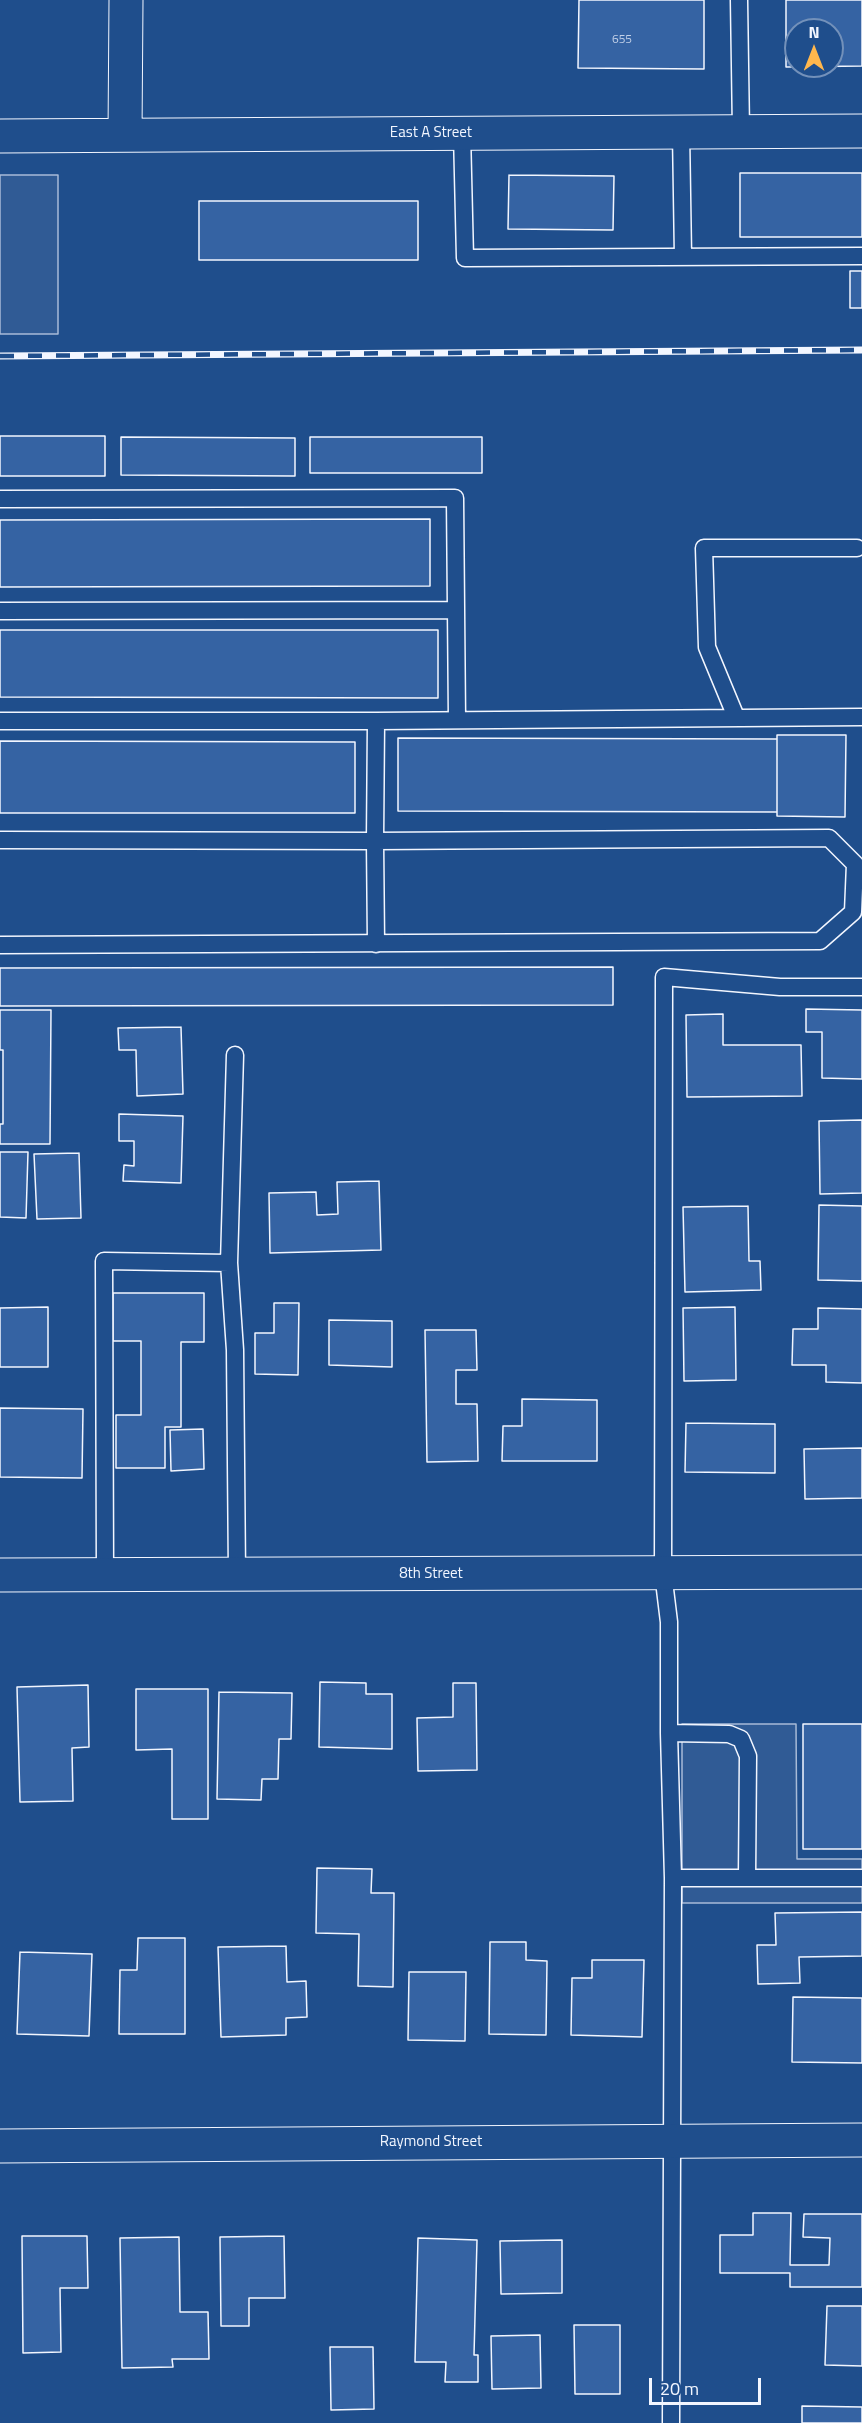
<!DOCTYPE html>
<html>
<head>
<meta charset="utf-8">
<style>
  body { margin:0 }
  #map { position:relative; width:862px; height:2423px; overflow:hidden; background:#1f4e8c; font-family:"Titillium Web",sans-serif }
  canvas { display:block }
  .north { position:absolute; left:784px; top:18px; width:60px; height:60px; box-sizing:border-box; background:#1f4e8c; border:2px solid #7391ba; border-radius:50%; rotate:0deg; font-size:16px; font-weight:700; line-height:24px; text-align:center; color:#f2f6ff }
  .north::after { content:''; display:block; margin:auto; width:21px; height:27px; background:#ffb74d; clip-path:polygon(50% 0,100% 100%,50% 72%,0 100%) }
  .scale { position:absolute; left:649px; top:2378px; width:112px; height:27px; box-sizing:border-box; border:3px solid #f2f6ff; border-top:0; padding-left:8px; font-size:18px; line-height:21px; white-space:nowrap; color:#f2f6ff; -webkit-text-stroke:4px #1f4e8c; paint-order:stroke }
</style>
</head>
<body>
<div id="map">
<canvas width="862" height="2423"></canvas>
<div class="north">N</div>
<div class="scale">20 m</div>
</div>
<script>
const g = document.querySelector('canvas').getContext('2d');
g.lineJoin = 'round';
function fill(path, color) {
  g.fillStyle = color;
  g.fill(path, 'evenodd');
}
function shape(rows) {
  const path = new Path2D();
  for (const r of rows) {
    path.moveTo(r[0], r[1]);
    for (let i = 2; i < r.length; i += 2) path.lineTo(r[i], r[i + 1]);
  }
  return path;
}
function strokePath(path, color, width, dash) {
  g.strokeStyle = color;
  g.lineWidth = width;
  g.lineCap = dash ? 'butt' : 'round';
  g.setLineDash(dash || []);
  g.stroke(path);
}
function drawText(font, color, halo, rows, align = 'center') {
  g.font = font + ' "Titillium Web",sans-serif';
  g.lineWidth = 4.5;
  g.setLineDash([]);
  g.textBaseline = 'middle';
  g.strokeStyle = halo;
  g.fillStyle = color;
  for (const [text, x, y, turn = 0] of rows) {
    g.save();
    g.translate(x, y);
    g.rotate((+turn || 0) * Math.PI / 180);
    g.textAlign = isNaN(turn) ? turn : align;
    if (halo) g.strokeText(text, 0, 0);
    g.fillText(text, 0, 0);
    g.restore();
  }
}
const parking = shape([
  [0,175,58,175,58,334,0,334,0,175],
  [682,1724,796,1724,797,1859,862,1859,862,1903,682,1903,682,1724]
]);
const building = shape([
  [579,0,704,0,704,69,578,68,579,0],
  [786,0,862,0,862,66,786,67,786,0],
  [796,30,832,30,832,66,796,66,796,30],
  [740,173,862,173,862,237,740,237,740,173],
  [509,175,614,176,613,230,508,229,509,175],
  [199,201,418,201,418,260,199,260,199,201],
  [850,271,862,271,862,308,850,308,850,271],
  [0,436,105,436,105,476,0,476,0,436],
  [121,437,295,438,295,476,121,475,121,437],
  [310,437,482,437,482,473,310,473,310,437],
  [430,519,430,586,0,587,0,520,430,519],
  [0,630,438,630,438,698,0,697,0,630],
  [777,735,846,735,845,817,777,816,777,735],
  [398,738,777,739,777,812,398,811,398,738],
  [0,741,355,742,355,813,0,813,0,741],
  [613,967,613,1005,0,1006,0,968,613,967],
  [806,1009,862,1010,862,1079,822,1078,822,1032,806,1032,806,1009],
  [0,1010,51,1010,50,1144,0,1144,0,1124,3,1124,3,1050,0,1050,0,1010],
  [723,1014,723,1045,801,1045,802,1096,687,1097,686,1015,723,1014],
  [181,1027,183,1094,137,1096,136,1050,119,1050,118,1028,181,1027],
  [119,1114,183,1116,181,1183,123,1181,124,1165,134,1166,134,1141,119,1141,119,1114],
  [862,1120,862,1193,820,1194,819,1121,862,1120],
  [0,1152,28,1152,26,1218,0,1217,0,1152],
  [79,1153,81,1218,37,1219,34,1154,79,1153],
  [379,1181,381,1250,270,1253,269,1193,316,1192,317,1215,338,1214,337,1182,379,1181],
  [819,1205,862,1206,862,1281,818,1280,819,1205],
  [748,1206,749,1261,760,1261,761,1290,685,1292,683,1207,748,1206],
  [113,1293,204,1293,204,1342,181,1342,181,1427,165,1427,165,1468,116,1468,116,1415,141,1415,141,1341,113,1341,113,1293],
  [274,1303,299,1303,298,1375,255,1374,255,1333,274,1333,274,1303],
  [48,1307,48,1367,0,1367,0,1308,48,1307],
  [735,1307,736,1380,684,1381,683,1308,735,1307],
  [818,1308,862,1309,862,1383,826,1382,826,1365,792,1365,793,1329,818,1329,818,1308],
  [329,1320,392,1321,392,1367,329,1365,329,1320],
  [425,1330,476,1330,477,1370,456,1370,456,1404,477,1404,478,1461,427,1462,425,1330],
  [522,1399,597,1400,597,1461,502,1461,503,1426,522,1426,522,1399],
  [0,1408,83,1409,82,1478,0,1477,0,1408],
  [686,1423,775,1424,775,1473,685,1472,686,1423],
  [203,1429,204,1469,171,1471,170,1430,203,1429],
  [862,1448,862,1498,805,1499,804,1449,862,1448],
  [320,1682,366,1683,366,1694,392,1694,392,1749,319,1747,320,1682],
  [453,1683,476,1683,477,1770,418,1771,417,1718,453,1717,453,1683],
  [88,1685,89,1747,72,1748,73,1801,20,1802,17,1687,88,1685],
  [136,1689,208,1689,208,1819,172,1819,172,1749,136,1750,136,1689],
  [219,1692,292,1693,291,1739,279,1739,278,1779,262,1779,261,1800,217,1799,219,1692],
  [803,1724,862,1724,862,1849,803,1849,803,1724],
  [317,1868,372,1869,371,1893,394,1893,393,1987,358,1986,359,1934,316,1933,317,1868],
  [862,1912,862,1956,799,1957,800,1983,758,1984,757,1945,776,1945,775,1913,862,1912],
  [138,1938,185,1938,185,2034,119,2034,120,1970,137,1970,138,1938],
  [490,1942,526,1942,526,1960,547,1961,546,2035,489,2034,490,1942],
  [286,1946,287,1982,306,1981,307,2017,286,2018,286,2035,221,2037,218,1947,286,1946],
  [20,1952,92,1954,89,2036,17,2034,20,1952],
  [592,1960,644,1960,642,2037,571,2035,572,1978,592,1978,592,1960],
  [409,1972,466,1972,465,2041,408,2040,409,1972],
  [793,1997,862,1998,862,2063,792,2062,793,1997],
  [753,2213,791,2213,790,2265,829,2265,830,2238,803,2237,804,2214,862,2214,862,2287,790,2287,790,2273,720,2273,720,2235,753,2235,753,2213],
  [22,2236,87,2236,88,2288,60,2288,61,2352,23,2353,22,2236],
  [284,2236,285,2298,249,2298,249,2326,221,2326,220,2237,284,2236],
  [179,2237,180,2312,208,2312,209,2359,172,2359,173,2367,122,2368,120,2238,179,2237],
  [418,2238,477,2240,474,2355,478,2355,478,2382,445,2382,446,2362,415,2362,418,2238],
  [562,2240,562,2293,501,2294,500,2241,562,2240],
  [827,2306,862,2306,862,2366,825,2365,827,2306],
  [574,2325,620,2325,620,2394,575,2394,574,2325],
  [540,2335,541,2388,492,2389,491,2336,540,2335],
  [330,2347,373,2347,374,2409,331,2410,330,2347],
  [802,2406,862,2407,862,2423,802,2423,802,2406]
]);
const lane = shape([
  [739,0,741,131],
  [681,132,683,257],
  [462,133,465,258,862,256],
  [0,499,455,498,457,720],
  [0,611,456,610],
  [736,717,707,647,704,548,857,548],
  [0,721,376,721],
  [0,840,375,841,376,944],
  [0,945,820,941,853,912,855,864,829,838,375,841,376,721,862,717],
  [229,1263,235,1055],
  [105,1575,104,1261,229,1263,235,1350,237,1575],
  [669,1733,729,1734,741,1739,748,1756,747,1878,862,1878],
  [673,1878,747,1878],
  [671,2423,673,1878,669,1733,669,1622,663,1573,664,977,780,987,862,987]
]);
const street = shape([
  [125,135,126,0],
  [0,136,862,131],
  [0,2146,862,2140]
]);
const secondary = shape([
  [0,1575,862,1572]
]);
const rail = shape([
  [0,356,862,350]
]);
const numberNames = [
  ["655",622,40]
];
const streetNames = [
  ["East A Street",431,133],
  ["8th Street",431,1574],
  ["Raymond Street",431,2142]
];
fill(parking, '#305b95');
strokePath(parking, '#a8bbd7', 1.5);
fill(building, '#3563a3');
strokePath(building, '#f2f6ff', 1.5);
strokePath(lane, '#f2f6ff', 19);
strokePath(street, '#f2f6ff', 35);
strokePath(secondary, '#f2f6ff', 35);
strokePath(lane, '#1f4e8c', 16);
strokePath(street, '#1f4e8c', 33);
strokePath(secondary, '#1f4e8c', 33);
strokePath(rail, '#f2f6ff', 7);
strokePath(rail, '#1f4e8c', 4.5, [14]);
drawText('12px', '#c3d1e8', null, numberNames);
drawText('15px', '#f2f6ff', '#1f4e8c', streetNames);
</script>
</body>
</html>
